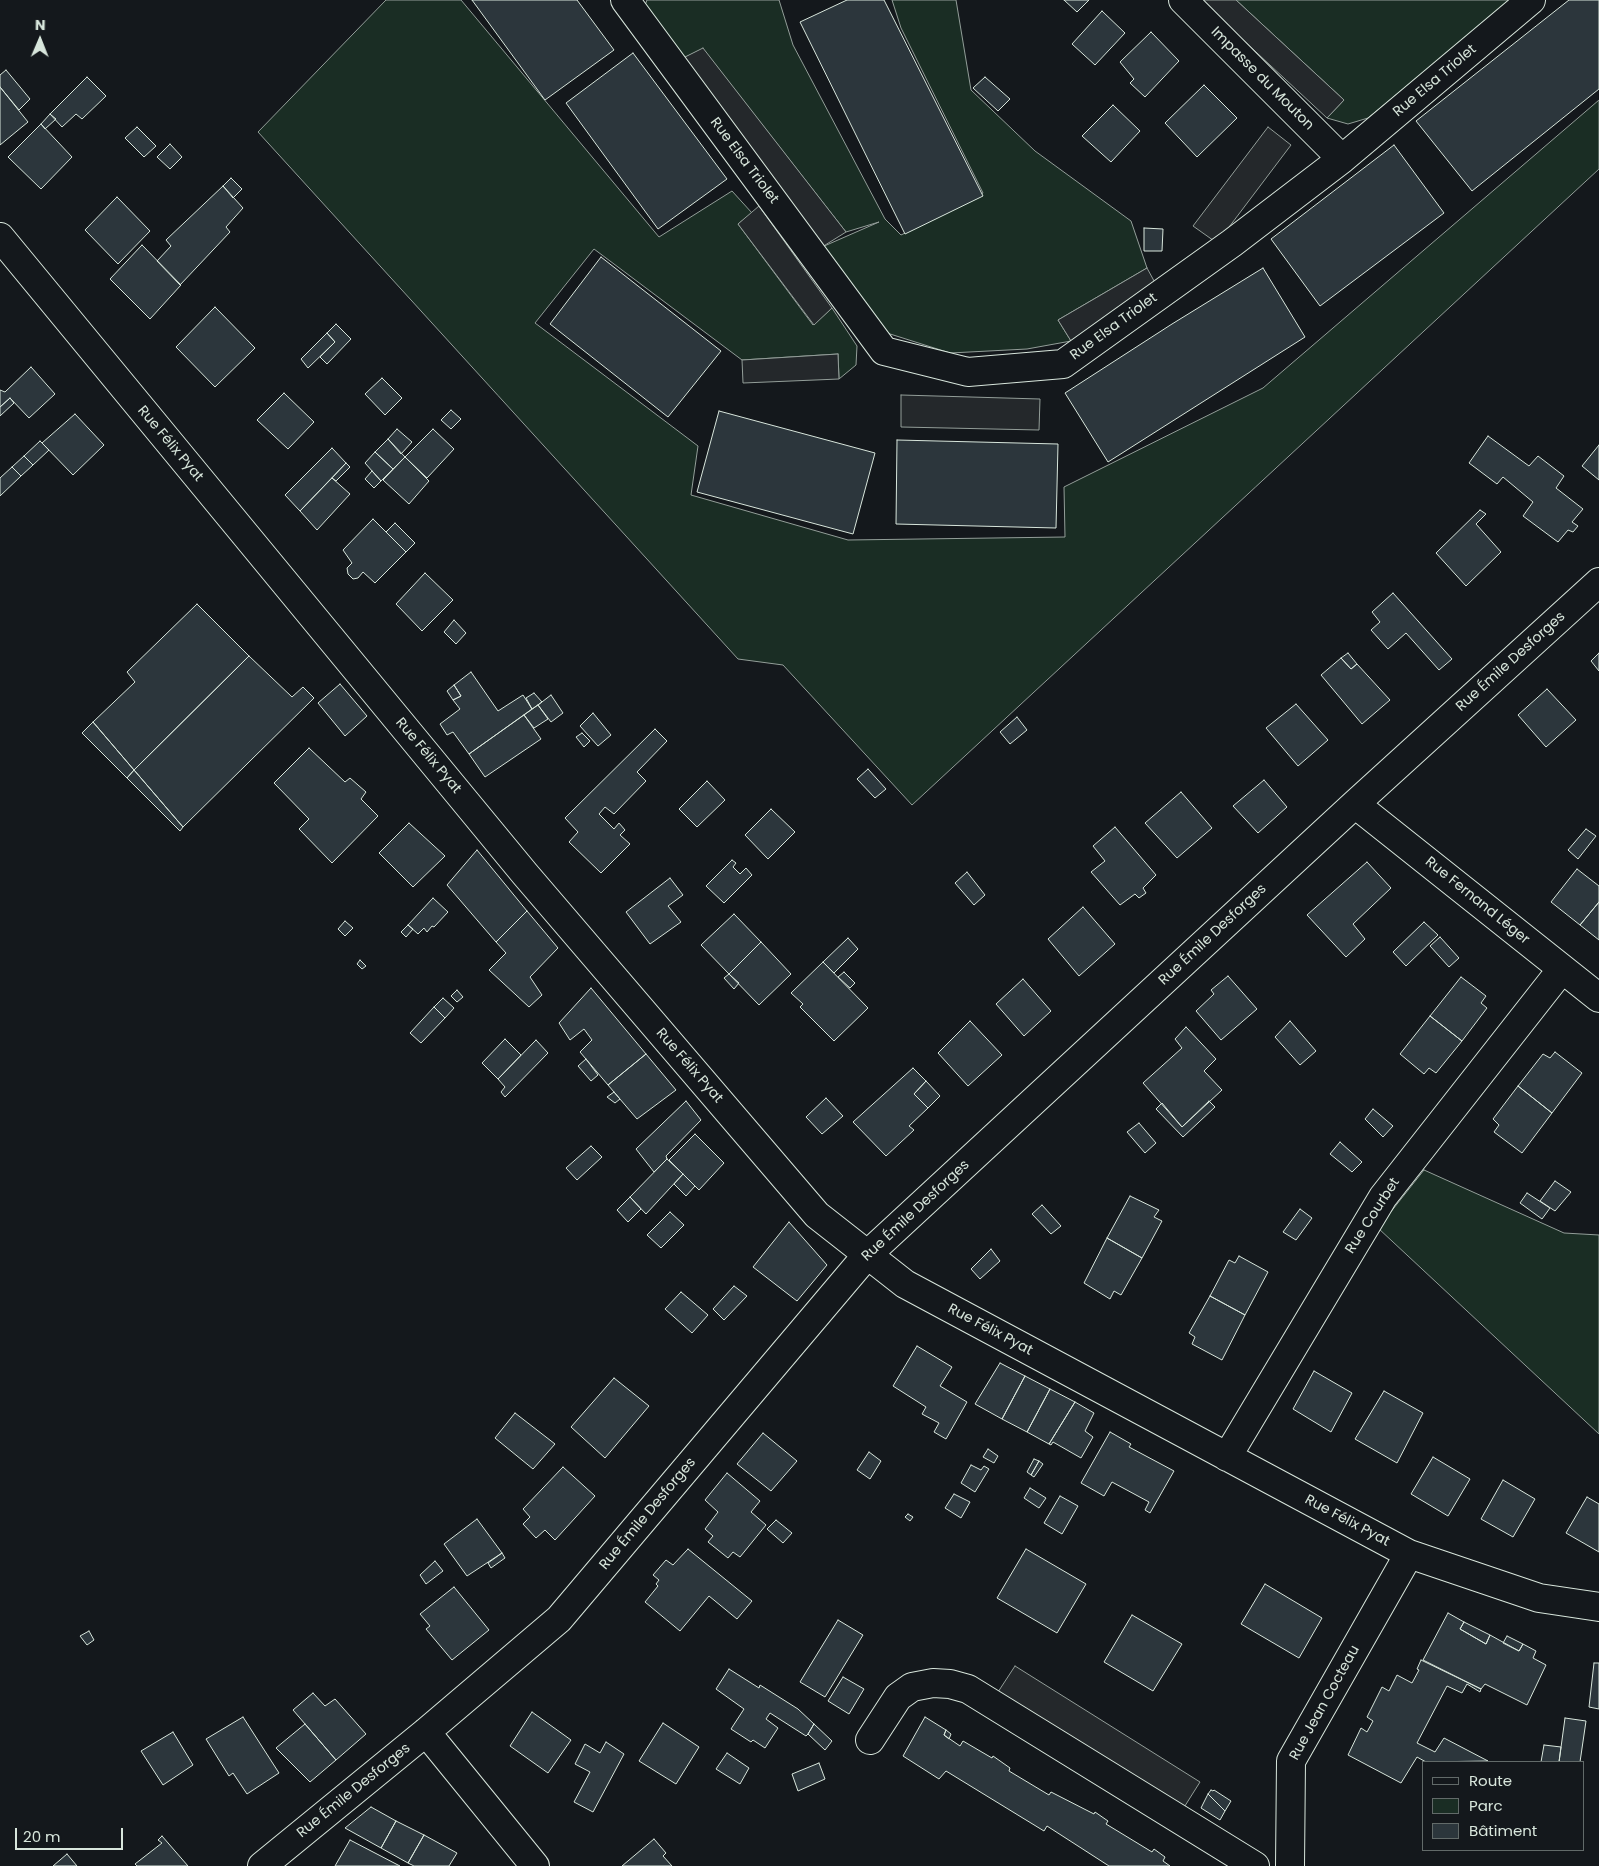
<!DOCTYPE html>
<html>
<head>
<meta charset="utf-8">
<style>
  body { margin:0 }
  #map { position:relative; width:1599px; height:1866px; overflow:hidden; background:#14181c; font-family:Poppins,sans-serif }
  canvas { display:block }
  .legend { position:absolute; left:1422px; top:1761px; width:162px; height:90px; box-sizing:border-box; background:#14181c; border:1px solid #626a69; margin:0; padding:6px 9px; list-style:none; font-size:15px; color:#d8e6dc }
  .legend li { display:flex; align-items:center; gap:10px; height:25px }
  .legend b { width:25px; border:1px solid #626a69 }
  .north { position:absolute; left:15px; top:15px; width:50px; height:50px; -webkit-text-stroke:4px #14181c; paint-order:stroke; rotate:1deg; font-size:14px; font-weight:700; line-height:20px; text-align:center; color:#d8e6dc }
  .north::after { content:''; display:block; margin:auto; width:18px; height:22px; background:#d8e6dc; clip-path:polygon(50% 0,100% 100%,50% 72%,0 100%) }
  .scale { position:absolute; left:15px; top:1828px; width:108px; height:22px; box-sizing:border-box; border:2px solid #d8e6dc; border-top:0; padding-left:6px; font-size:15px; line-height:18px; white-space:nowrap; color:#d8e6dc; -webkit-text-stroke:4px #14181c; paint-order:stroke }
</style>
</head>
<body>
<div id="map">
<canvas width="1599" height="1866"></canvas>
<ul class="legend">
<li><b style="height:6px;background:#14181c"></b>Route</li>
<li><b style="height:14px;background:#1a2d24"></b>Parc</li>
<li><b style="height:14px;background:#2c363c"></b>Bâtiment</li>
</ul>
<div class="north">N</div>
<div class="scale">20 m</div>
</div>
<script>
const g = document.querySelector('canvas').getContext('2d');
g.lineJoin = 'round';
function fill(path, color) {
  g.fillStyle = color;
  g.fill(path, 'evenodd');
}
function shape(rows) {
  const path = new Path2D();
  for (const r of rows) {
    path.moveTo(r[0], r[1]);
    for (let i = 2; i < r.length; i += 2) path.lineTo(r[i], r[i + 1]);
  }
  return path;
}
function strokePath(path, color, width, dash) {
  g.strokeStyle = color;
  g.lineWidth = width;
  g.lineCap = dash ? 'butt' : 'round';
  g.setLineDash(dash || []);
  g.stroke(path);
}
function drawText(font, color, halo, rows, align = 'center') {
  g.font = font + ' Poppins,sans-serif';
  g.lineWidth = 4;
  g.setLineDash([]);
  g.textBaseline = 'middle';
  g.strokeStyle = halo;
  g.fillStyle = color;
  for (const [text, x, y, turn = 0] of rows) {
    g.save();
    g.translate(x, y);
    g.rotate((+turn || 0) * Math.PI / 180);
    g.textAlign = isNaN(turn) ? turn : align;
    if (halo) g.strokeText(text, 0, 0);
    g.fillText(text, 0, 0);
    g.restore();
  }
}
const green = shape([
  [386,0,461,0,659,237,732,191,752,213,738,224,813,325,832,308,857,346,856,365,839,379,838,354,742,360,594,249,535,323,698,446,691,495,848,540,1065,537,1064,487,1263,388,1599,100,1599,169,912,805,783,665,738,659,258,132,386,0],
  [647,0,779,0,793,45,885,219,901,235,975,199,983,193,901,28,892,0,956,0,971,90,1035,151,1131,221,1147,268,1058,320,1071,341,1027,349,950,353,887,333,822,247,879,222,846,232,703,49,679,60,644,8,647,0],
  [1236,0,1511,0,1368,118,1348,124,1327,118,1344,100,1236,0],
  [1424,1170,1564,1233,1599,1235,1599,1434,1378,1228,1424,1170]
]);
const parking = shape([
  [1200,0,1236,0,1344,100,1327,118,1200,0],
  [703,48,846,232,822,247,679,60,703,48],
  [1268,127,1291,145,1217,243,1193,226,1268,127],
  [759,206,832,308,814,325,738,224,759,206],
  [1147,268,1159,290,1071,341,1058,320,1147,268],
  [838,354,839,379,743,383,742,360,838,354],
  [901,395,1040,399,1039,430,901,427,901,395],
  [1015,1666,1200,1782,1183,1809,998,1692,1015,1666]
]);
const building = shape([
  [472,0,577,0,614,50,545,100,472,0],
  [847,0,884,0,983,196,905,234,800,22,847,0],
  [1064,0,1089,0,1077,12,1064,0],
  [1569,0,1599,0,1599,89,1472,191,1416,121,1569,0],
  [1102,11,1125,33,1095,65,1072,44,1102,11],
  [1151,32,1179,61,1145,97,1130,83,1134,79,1120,62,1151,32],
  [633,53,727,179,658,229,566,103,633,53],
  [6,70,30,99,19,110,0,87,0,75,6,70],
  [87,77,106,96,82,119,76,114,62,127,50,114,87,77],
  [985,77,1010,99,998,111,973,88,985,77],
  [1204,85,1237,118,1197,157,1165,123,1204,85],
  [0,87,28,122,0,145,0,87],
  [1113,105,1140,131,1111,162,1082,136,1113,105],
  [50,114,56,119,45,129,41,124,50,114],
  [41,124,72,157,41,189,8,157,41,124],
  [137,127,156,146,144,157,125,138,137,127],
  [170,144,182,157,170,169,157,157,170,144],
  [1394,145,1444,213,1320,306,1271,239,1394,145],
  [231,178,242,189,233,198,223,186,231,178],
  [223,186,243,208,226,227,230,232,180,285,157,261,171,246,166,240,223,186],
  [117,197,150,231,118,264,85,230,117,197],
  [1144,228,1163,229,1162,251,1144,251,1144,228],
  [142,245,181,285,150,319,110,279,142,245],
  [601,257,721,351,668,417,550,324,601,257],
  [1263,268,1305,337,1108,462,1065,393,1172,324,1263,268],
  [215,307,255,348,215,387,176,347,215,307],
  [336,324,351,339,327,364,320,357,335,342,327,333,336,324],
  [327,333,335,342,308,368,301,359,327,333],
  [31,367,55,394,29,418,10,398,0,407,0,390,5,392,31,367],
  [382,378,402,398,385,415,365,394,382,378],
  [284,393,314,422,288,449,257,420,284,393],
  [10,398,14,403,0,416,0,407,10,398],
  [451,410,461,419,451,429,441,420,451,410],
  [719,411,875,453,853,534,697,492,719,411],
  [75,414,104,445,73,475,42,443,75,414],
  [397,429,412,442,401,454,388,439,397,429],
  [433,429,454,449,427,478,405,457,433,429],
  [1488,436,1529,466,1538,456,1564,476,1556,488,1583,509,1572,522,1578,526,1573,532,1568,530,1558,542,1523,516,1533,502,1503,477,1497,484,1469,463,1488,436],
  [388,439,405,457,393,469,375,452,388,439],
  [897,440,1058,444,1056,528,896,524,897,440],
  [40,441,49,450,33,465,24,456,40,441],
  [1599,445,1599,480,1582,466,1599,445],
  [332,448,346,463,300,511,285,495,332,448],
  [375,452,393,469,381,481,365,463,375,452],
  [24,456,33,465,21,476,12,467,24,456],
  [405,457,429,481,409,504,383,480,405,457],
  [346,463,350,467,336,481,332,478,346,463],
  [12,467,21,476,0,496,0,478,12,467],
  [372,471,381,481,374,488,365,479,372,471],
  [332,478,350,494,317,530,300,511,332,478],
  [1480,510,1486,514,1476,524,1501,552,1466,586,1436,553,1480,510],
  [373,519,406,552,375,583,363,572,358,578,353,579,348,574,347,568,352,563,343,550,373,519],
  [395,523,415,543,406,552,386,532,395,523],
  [425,573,453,600,422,631,396,604,425,573],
  [1393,593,1452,659,1439,670,1406,633,1388,649,1371,630,1380,622,1372,612,1393,593],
  [197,604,249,656,134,770,93,722,135,682,127,672,197,604],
  [454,620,466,633,456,644,444,632,454,620],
  [1348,653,1357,664,1351,669,1341,658,1348,653],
  [1599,653,1599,671,1591,661,1599,653],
  [249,656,292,697,303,687,314,698,183,827,134,770,249,656],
  [1341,658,1351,669,1357,664,1390,700,1362,724,1321,675,1341,658],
  [471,672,498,711,523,695,532,709,469,754,453,732,447,735,440,724,460,709,453,700,461,696,454,685,471,672],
  [340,684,367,716,345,736,318,703,340,684],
  [454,685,461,696,453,700,447,691,454,685],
  [1547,689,1576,720,1546,747,1518,715,1547,689],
  [534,693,542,702,532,709,526,698,534,693],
  [551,695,563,713,551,722,538,705,551,695],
  [1296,704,1328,740,1298,766,1266,728,1296,704],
  [538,705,548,719,534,728,524,715,538,705],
  [593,713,611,735,598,746,580,726,593,713],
  [524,715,541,739,485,777,469,754,524,715],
  [1017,717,1027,730,1010,744,1000,732,1017,717],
  [93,722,134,770,127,778,82,733,93,722],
  [655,729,667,741,637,772,646,781,614,814,605,807,599,814,614,829,619,823,625,830,620,835,630,844,601,873,569,842,578,832,565,818,655,729],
  [582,733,590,741,584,747,576,737,582,733],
  [309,748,345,782,350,778,366,792,361,799,378,816,332,863,299,829,309,819,274,783,309,748],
  [868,769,886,789,875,798,857,779,868,769],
  [134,770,183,827,180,831,127,778,134,770],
  [1264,780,1287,807,1258,833,1233,806,1264,780],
  [707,781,725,800,697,827,679,809,707,781],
  [1181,792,1212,828,1177,858,1145,823,1181,792],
  [771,809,795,832,768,859,745,835,771,809],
  [409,823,445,856,413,887,379,853,409,823],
  [1115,827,1156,875,1143,888,1146,893,1139,898,1135,894,1120,905,1091,872,1105,861,1093,846,1115,827],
  [1586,829,1596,836,1578,859,1568,850,1586,829],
  [477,850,527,911,496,942,447,885,477,850],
  [732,860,736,863,733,867,740,874,746,868,752,875,724,903,706,886,732,860],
  [1367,862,1391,888,1353,924,1365,939,1346,957,1307,915,1367,862],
  [1577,869,1599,886,1599,902,1580,925,1551,902,1577,869],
  [967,872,985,895,974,905,955,883,967,872],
  [670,878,683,895,668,906,681,922,650,944,626,912,670,878],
  [433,898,448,912,434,927,432,926,427,932,424,928,418,934,408,925,433,898],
  [1599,902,1599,940,1580,925,1599,902],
  [1083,907,1115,944,1079,976,1048,939,1083,907],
  [527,911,558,948,530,977,542,995,529,1007,489,970,506,953,496,942,527,911],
  [734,914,761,942,729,974,701,945,734,914],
  [345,921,353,928,345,936,338,929,345,921],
  [1424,922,1438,935,1406,966,1393,952,1424,922],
  [408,925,413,929,406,937,401,932,408,925],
  [1440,937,1459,958,1449,967,1430,946,1440,937],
  [848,938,858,949,834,973,823,962,848,938],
  [761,942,791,974,759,1005,729,974,761,942],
  [360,960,366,966,362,969,357,964,360,960],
  [823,962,868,1008,834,1041,800,1007,803,1004,791,993,823,962],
  [844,972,855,983,850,988,838,977,844,972],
  [729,974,739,983,734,989,724,978,729,974],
  [1228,976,1257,1009,1221,1040,1196,1011,1214,994,1211,990,1228,976],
  [1461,977,1486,996,1481,1003,1487,1008,1462,1041,1430,1016,1461,977],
  [1023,979,1051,1011,1024,1036,996,1004,1023,979],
  [591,988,646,1054,608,1085,580,1052,592,1040,584,1029,570,1040,559,1023,591,988],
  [457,990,463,997,457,1002,451,996,457,990],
  [443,998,454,1008,445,1018,434,1007,443,998],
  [434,1007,445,1018,421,1043,410,1033,434,1007],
  [1430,1016,1462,1041,1436,1073,1429,1068,1424,1074,1400,1054,1430,1016],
  [970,1021,1002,1055,968,1086,938,1053,970,1021],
  [1290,1021,1316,1051,1300,1065,1275,1037,1290,1021],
  [1186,1027,1216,1059,1204,1071,1222,1090,1182,1127,1143,1083,1182,1048,1175,1039,1186,1027],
  [505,1039,521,1055,498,1079,482,1063,505,1039],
  [536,1040,548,1053,505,1097,501,1092,505,1087,498,1079,536,1040],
  [1555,1052,1582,1073,1552,1113,1518,1086,1543,1054,1550,1058,1555,1052],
  [646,1054,676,1090,637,1119,608,1085,646,1054],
  [586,1059,598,1075,591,1081,578,1066,586,1059],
  [913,1068,926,1081,914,1094,928,1108,909,1126,914,1130,886,1156,853,1122,913,1068],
  [926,1081,940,1096,928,1108,914,1094,926,1081],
  [1518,1086,1552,1113,1522,1153,1494,1132,1499,1125,1493,1119,1518,1086],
  [614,1092,620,1099,615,1103,607,1097,614,1092],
  [826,1098,843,1116,822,1134,806,1117,826,1098],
  [686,1101,701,1120,666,1156,667,1159,654,1172,636,1149,686,1101],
  [1209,1101,1215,1107,1183,1137,1156,1109,1162,1103,1182,1127,1209,1101],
  [1373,1109,1393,1126,1383,1137,1365,1119,1373,1109],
  [1139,1123,1156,1143,1145,1153,1127,1132,1139,1123],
  [695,1134,724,1163,699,1190,669,1160,695,1134],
  [1340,1142,1362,1162,1352,1172,1330,1154,1340,1142],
  [591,1146,602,1157,577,1180,566,1168,591,1146],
  [667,1159,683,1174,646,1214,630,1197,667,1159],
  [683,1174,695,1186,686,1196,674,1184,683,1174],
  [1555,1181,1571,1192,1555,1211,1540,1201,1555,1181],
  [1527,1193,1550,1208,1542,1219,1520,1203,1527,1193],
  [1130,1196,1159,1210,1154,1217,1162,1221,1142,1258,1107,1238,1130,1196],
  [630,1197,641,1209,628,1222,617,1210,630,1197],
  [1042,1205,1061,1226,1051,1234,1032,1214,1042,1205],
  [1300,1209,1312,1218,1296,1240,1283,1232,1300,1209],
  [670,1212,684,1225,661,1248,647,1235,670,1212],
  [789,1222,827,1265,797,1301,753,1267,789,1222],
  [1107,1238,1142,1258,1121,1295,1114,1291,1110,1299,1084,1283,1107,1238],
  [991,1249,1000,1261,980,1279,971,1269,991,1249],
  [1239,1256,1268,1272,1245,1315,1210,1296,1229,1260,1235,1263,1239,1256],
  [734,1286,747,1296,724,1320,713,1309,734,1286],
  [681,1292,708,1315,692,1333,665,1309,681,1292],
  [1210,1296,1245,1315,1222,1360,1192,1344,1195,1337,1189,1333,1210,1296],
  [917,1346,952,1367,940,1386,967,1402,946,1439,934,1432,939,1423,922,1414,926,1407,893,1386,917,1346],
  [1000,1363,1025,1376,1002,1419,975,1404,1000,1363],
  [1314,1371,1352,1393,1331,1432,1293,1409,1314,1371],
  [1025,1376,1050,1389,1027,1432,1002,1419,1025,1376],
  [614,1378,649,1406,605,1458,571,1427,614,1378],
  [1050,1389,1075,1402,1049,1444,1027,1432,1050,1389],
  [1384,1391,1423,1413,1397,1463,1355,1439,1384,1391],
  [1075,1402,1094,1413,1085,1431,1093,1437,1081,1458,1053,1442,1051,1445,1049,1444,1075,1402],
  [515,1413,555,1444,533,1469,495,1438,515,1413],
  [1110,1432,1131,1444,1129,1447,1174,1471,1150,1513,1145,1510,1149,1502,1112,1482,1104,1496,1081,1483,1110,1432],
  [763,1433,797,1461,771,1491,737,1464,763,1433],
  [988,1449,998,1456,994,1463,983,1457,988,1449],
  [869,1452,881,1461,870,1479,857,1470,869,1452],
  [1433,1457,1470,1479,1448,1516,1411,1494,1433,1457],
  [1034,1459,1039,1461,1031,1475,1027,1472,1034,1459],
  [1039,1461,1043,1464,1034,1477,1031,1475,1039,1461],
  [971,1465,981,1470,984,1466,989,1469,975,1492,961,1483,971,1465],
  [563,1467,595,1496,555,1540,545,1530,536,1538,523,1524,530,1517,523,1509,563,1467],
  [727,1473,760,1501,751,1512,766,1525,740,1557,733,1552,728,1558,708,1542,713,1536,705,1529,718,1512,705,1500,727,1473],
  [1503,1480,1535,1499,1513,1537,1481,1519,1503,1480],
  [1030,1488,1046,1498,1039,1508,1024,1498,1030,1488],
  [954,1494,970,1502,961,1518,945,1508,954,1494],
  [1060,1496,1078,1506,1062,1534,1044,1523,1060,1496],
  [1587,1497,1599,1504,1599,1552,1566,1533,1587,1497],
  [908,1514,913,1517,910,1521,905,1517,908,1514],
  [477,1519,502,1553,467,1576,444,1544,477,1519],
  [776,1520,792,1533,783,1543,767,1529,776,1520],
  [688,1549,752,1601,737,1619,709,1596,680,1631,645,1602,658,1586,656,1584,659,1580,653,1575,666,1560,673,1565,688,1549],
  [1026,1549,1086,1584,1057,1633,997,1598,1026,1549],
  [502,1553,505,1558,491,1568,488,1563,502,1553],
  [435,1561,443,1571,426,1584,420,1575,435,1561],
  [1265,1584,1322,1618,1299,1658,1241,1624,1265,1584],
  [454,1587,489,1630,452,1660,426,1629,430,1626,420,1614,454,1587],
  [1448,1613,1464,1622,1460,1629,1486,1644,1490,1635,1519,1651,1523,1644,1536,1651,1533,1658,1546,1665,1527,1705,1485,1684,1481,1689,1423,1660,1448,1613],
  [1132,1615,1182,1644,1153,1691,1104,1662,1132,1615],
  [838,1620,863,1635,825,1697,800,1682,838,1620],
  [1464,1622,1490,1635,1486,1644,1460,1629,1464,1622],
  [89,1631,94,1640,87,1645,80,1636,89,1631],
  [1507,1636,1523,1644,1519,1651,1503,1643,1507,1636],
  [1421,1660,1481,1689,1480,1692,1467,1684,1462,1693,1447,1686,1417,1743,1435,1752,1444,1738,1488,1761,1426,1762,1417,1757,1401,1783,1348,1755,1361,1728,1367,1732,1373,1721,1367,1717,1382,1687,1389,1691,1397,1675,1412,1683,1419,1670,1417,1669,1421,1660],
  [1594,1663,1599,1663,1599,1709,1589,1707,1594,1663],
  [729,1669,759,1688,760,1685,798,1709,814,1724,808,1734,806,1736,770,1713,766,1719,778,1728,765,1748,753,1740,751,1742,731,1729,744,1709,716,1689,729,1669],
  [843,1677,864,1689,849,1714,828,1701,843,1677],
  [313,1693,325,1706,335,1699,366,1734,336,1760,293,1710,313,1693],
  [532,1712,571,1740,548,1773,510,1746,532,1712],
  [243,1717,279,1773,247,1794,233,1773,229,1776,206,1739,243,1717],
  [925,1717,946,1730,944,1735,960,1746,963,1741,992,1758,993,1756,1010,1768,1009,1771,1049,1795,1051,1792,1094,1814,1095,1812,1108,1821,1106,1824,1152,1852,1154,1849,1165,1857,1163,1861,1170,1866,1109,1866,1047,1826,1044,1831,946,1771,939,1779,903,1756,925,1717],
  [1565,1718,1586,1721,1580,1762,1559,1762,1565,1718],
  [663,1723,699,1747,676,1784,639,1761,663,1723],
  [305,1724,336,1760,310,1782,276,1748,305,1724],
  [814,1724,832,1741,825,1750,808,1734,814,1724],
  [946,1730,951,1734,949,1739,944,1735,946,1730],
  [173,1732,193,1765,163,1785,141,1751,173,1732],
  [606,1742,624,1754,593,1812,574,1802,590,1772,575,1764,585,1744,600,1753,606,1742],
  [1544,1745,1561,1747,1559,1762,1541,1762,1544,1745],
  [727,1753,749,1768,740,1784,716,1769,727,1753],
  [819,1763,825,1779,798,1791,792,1774,819,1763],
  [1211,1790,1213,1791,1214,1790,1231,1801,1225,1811,1208,1794,1211,1790],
  [1208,1794,1225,1811,1220,1820,1201,1808,1208,1794],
  [371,1807,396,1821,381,1848,345,1828,371,1807],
  [396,1821,424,1835,408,1863,381,1848,396,1821],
  [424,1835,457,1853,449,1866,414,1866,408,1863,424,1835],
  [162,1836,188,1866,137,1866,135,1864,162,1843,158,1840,162,1836],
  [654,1839,666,1853,663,1856,672,1866,622,1866,654,1839],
  [350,1840,398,1865,400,1866,335,1866,350,1840],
  [67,1854,77,1866,53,1866,67,1854]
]);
const minor = shape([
  [625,0,884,351,968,372,1063,364,1232,243,1342,159,1531,0],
  [1183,0,1342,159],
  [0,237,525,874,817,1215,905,1284,1409,1554,1539,1598,1599,1607],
  [1355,804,1599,998],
  [1227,1457,1383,1197,1562,969],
  [426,1732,535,1866],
  [870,1740,898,1697,912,1687,933,1683,950,1684,968,1689,1255,1866],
  [262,1866,426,1732,559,1619,867,1255,1355,804,1599,582],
  [1290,1866,1291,1761,1409,1554]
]);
const streetNames = [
  ["Impasse du Mouton",1262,79,45],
  ["Rue Elsa Triolet",1435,81,-40],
  ["Rue Elsa Triolet",744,161,53],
  ["Rue Elsa Triolet",1114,327,-36],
  ["Rue Félix Pyat",170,444,50],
  ["Rue Émile Desforges",1511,662,-42],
  ["Rue Félix Pyat",428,756,50],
  ["Rue Fernand Léger",1477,901,39],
  ["Rue Émile Desforges",1213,935,-43],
  ["Rue Félix Pyat",689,1066,49],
  ["Rue Émile Desforges",916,1211,-43],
  ["Rue Courbet",1373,1216,-57],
  ["Rue Félix Pyat",990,1330,28],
  ["Rue Émile Desforges",648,1514,-50],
  ["Rue Félix Pyat",1347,1521,28],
  ["Rue Jean Cocteau",1325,1703,-61],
  ["Rue Émile Desforges",354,1791,-39]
];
fill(green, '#1a2d24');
strokePath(green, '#939e99', 1);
fill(parking, '#24282b');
strokePath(parking, '#939e99', 1);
fill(building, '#2c363c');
strokePath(building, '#d8e6dc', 1);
strokePath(minor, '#d8e6dc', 30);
strokePath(minor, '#14181c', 28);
drawText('14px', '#d8e6dc', '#14181c', streetNames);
</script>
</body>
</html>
